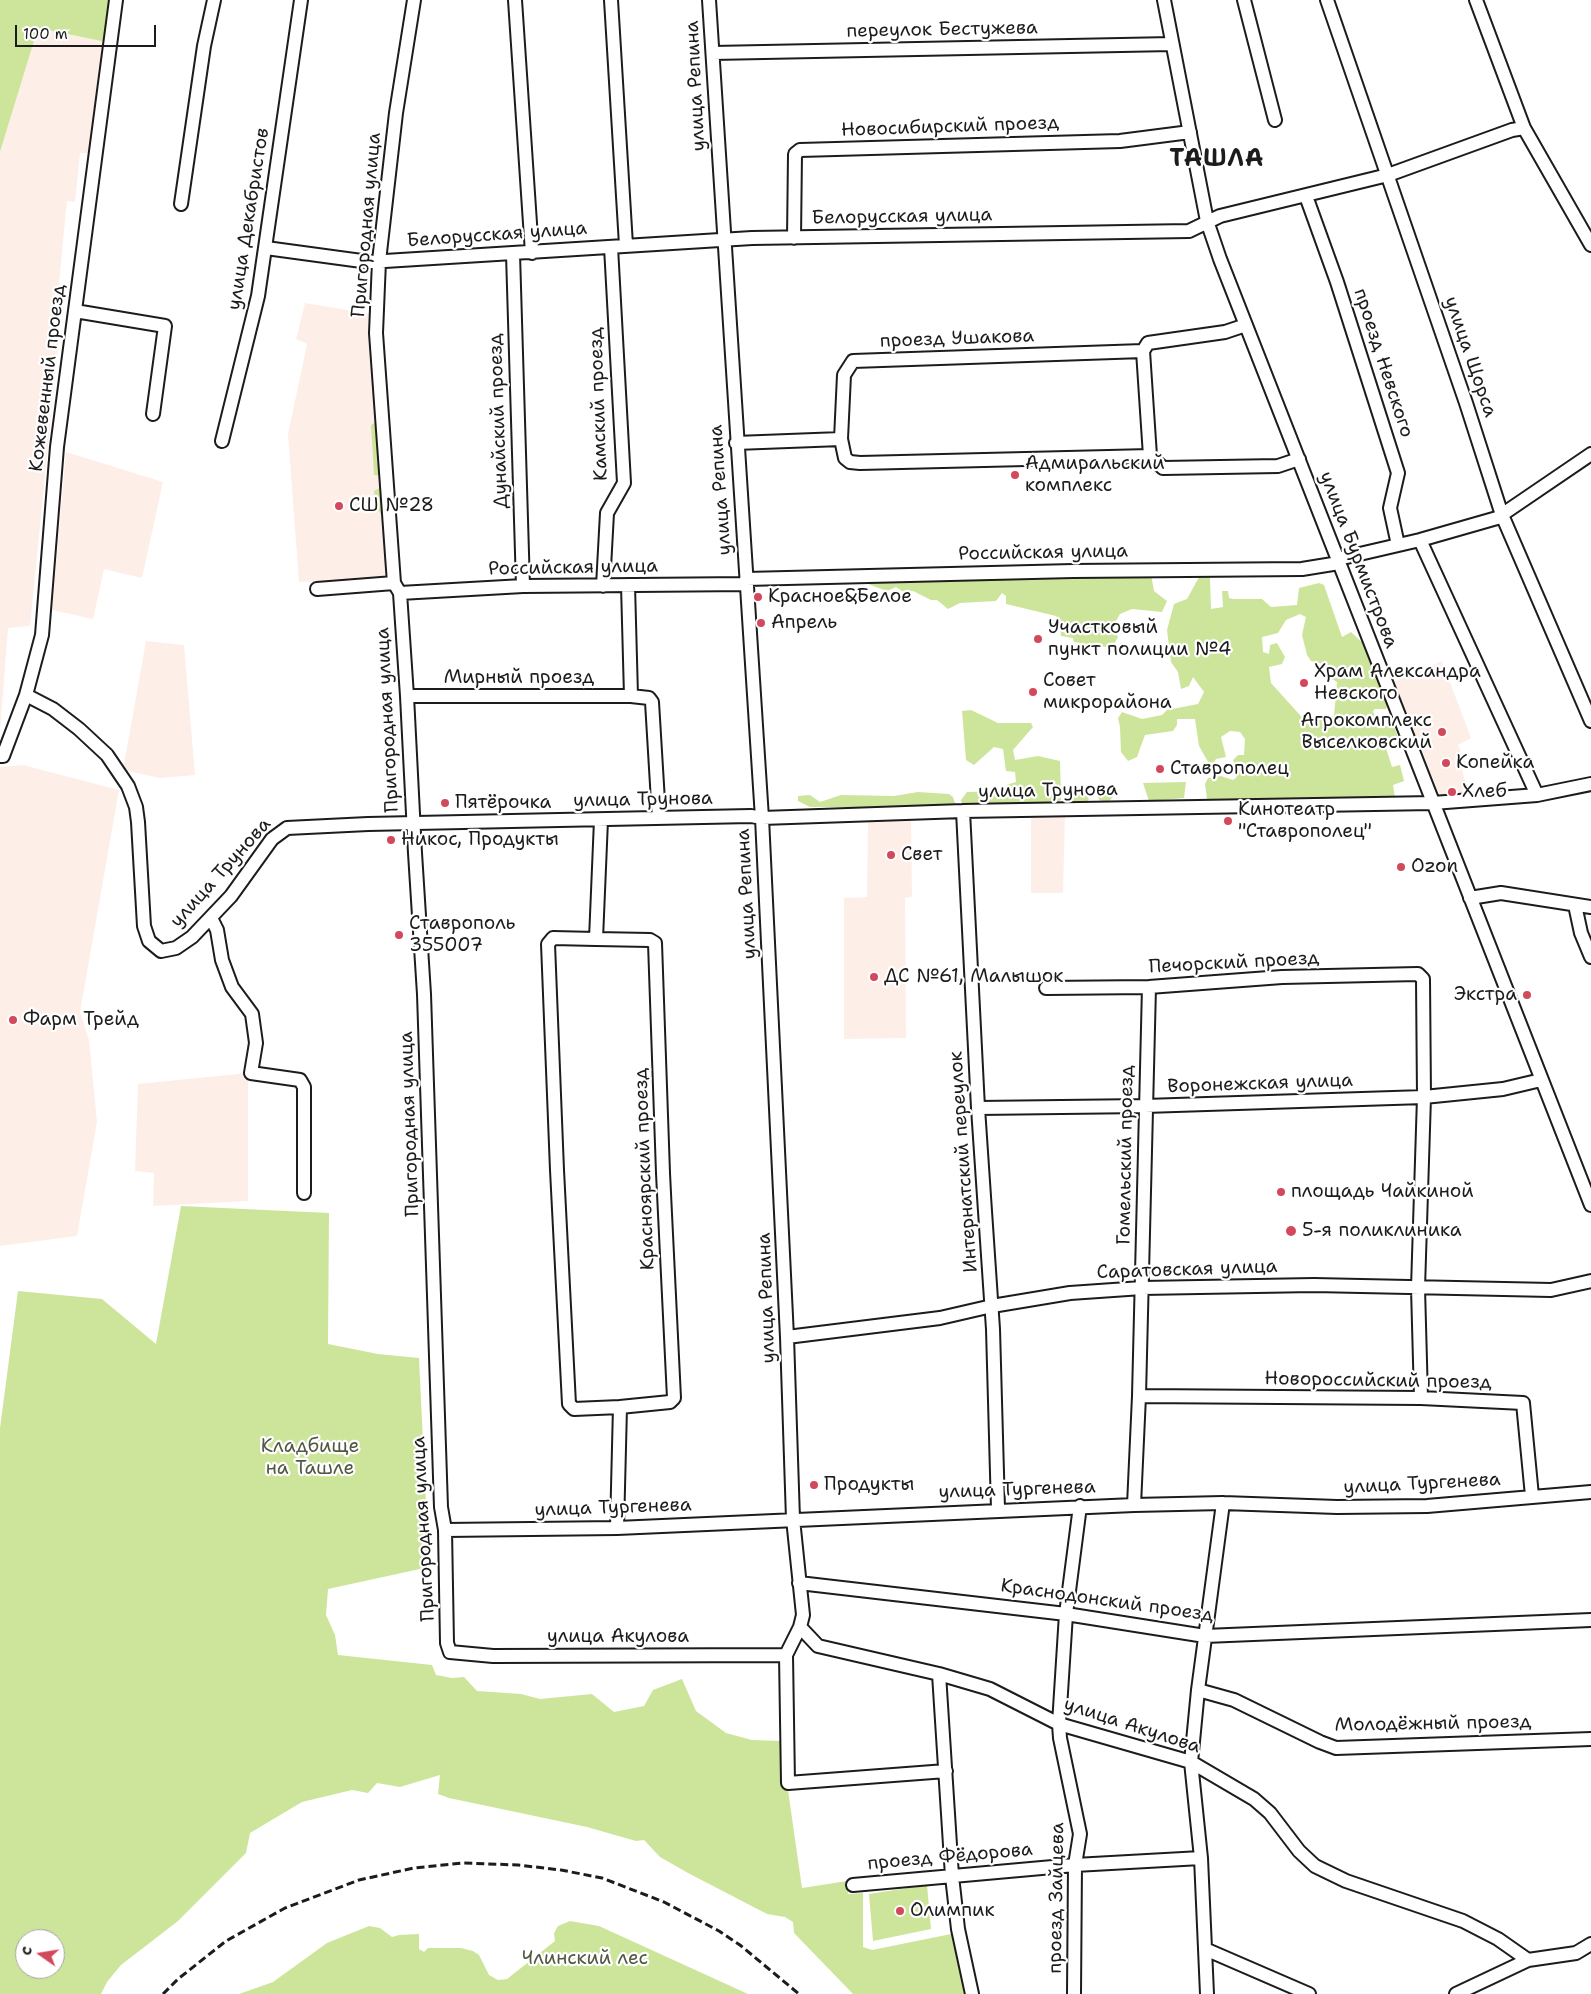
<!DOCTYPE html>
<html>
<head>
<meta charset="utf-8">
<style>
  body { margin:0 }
  #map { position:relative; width:1591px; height:1994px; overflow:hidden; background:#fff; font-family:"Shantell Sans",sans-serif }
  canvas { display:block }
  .north { position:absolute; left:15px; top:1929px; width:50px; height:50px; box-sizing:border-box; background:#fff; border:1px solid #a4a4a4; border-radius:50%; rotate:283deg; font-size:14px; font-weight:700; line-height:20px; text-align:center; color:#1c1c1c }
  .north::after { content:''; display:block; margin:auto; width:18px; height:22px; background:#d1495b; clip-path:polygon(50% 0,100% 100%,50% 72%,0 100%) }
  .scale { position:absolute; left:15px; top:25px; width:141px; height:22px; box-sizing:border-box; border:2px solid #1c1c1c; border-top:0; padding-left:6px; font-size:15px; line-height:18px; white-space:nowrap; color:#1c1c1c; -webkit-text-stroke:4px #fff; paint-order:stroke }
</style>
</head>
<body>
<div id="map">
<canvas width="1591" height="1994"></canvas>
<div class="north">С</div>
<div class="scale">100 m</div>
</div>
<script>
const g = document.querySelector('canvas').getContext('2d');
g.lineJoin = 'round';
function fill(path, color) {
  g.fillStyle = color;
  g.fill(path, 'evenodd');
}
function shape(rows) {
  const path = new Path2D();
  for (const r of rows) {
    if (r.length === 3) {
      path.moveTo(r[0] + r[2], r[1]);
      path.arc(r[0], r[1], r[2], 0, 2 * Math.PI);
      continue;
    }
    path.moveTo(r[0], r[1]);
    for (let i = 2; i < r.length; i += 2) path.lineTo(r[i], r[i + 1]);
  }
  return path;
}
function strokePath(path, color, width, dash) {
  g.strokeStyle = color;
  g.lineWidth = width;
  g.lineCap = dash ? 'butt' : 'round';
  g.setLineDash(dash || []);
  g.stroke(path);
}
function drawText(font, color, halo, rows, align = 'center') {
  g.font = font + ' "Shantell Sans",sans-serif';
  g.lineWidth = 4.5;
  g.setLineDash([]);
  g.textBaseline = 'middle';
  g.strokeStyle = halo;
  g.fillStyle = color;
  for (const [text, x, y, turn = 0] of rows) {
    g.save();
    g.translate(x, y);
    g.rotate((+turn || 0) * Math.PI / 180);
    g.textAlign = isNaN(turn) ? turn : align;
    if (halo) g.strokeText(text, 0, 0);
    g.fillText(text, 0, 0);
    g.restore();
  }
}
const built = shape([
  [38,28,106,42,94,153,80,153,75,202,67,201,54,334,59,336,30,626,8,628,0,731,0,152],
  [305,303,371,314,390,578,299,582,288,434,307,344,296,339],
  [66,452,163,482,142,578,104,569,93,619,52,610],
  [146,641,184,645,195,775,160,778,123,770],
  [1442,661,1471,738,1458,745,1467,767,1462,769,1468,794,1441,798,1437,796,1391,683],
  [23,765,119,790,80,1012,89,1040,97,1122,77,1236,0,1246,0,767],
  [1031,814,1065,814,1063,893,1031,893],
  [868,819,911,819,912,897,905,898,906,1038,844,1039,844,898,867,897],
  [248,1073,248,1201,153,1206,154,1173,135,1171,138,1084]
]);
const green = shape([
  [0,0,112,0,106,42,38,28,0,152],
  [376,422,382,476,374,475,371,425],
  [383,486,387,522,375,506,374,491],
  [1206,573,1210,577,1211,609,1223,607,1222,591,1228,591,1229,598,1233,599,1262,599,1271,607,1297,605,1299,588,1319,583,1324,585,1342,637,1351,632,1366,646,1388,705,1386,709,1375,709,1373,711,1378,724,1395,728,1398,738,1387,743,1386,748,1392,767,1400,765,1404,781,1393,785,1395,798,1211,803,1207,799,1205,784,1208,778,1221,776,1233,780,1236,778,1238,773,1233,760,1238,755,1244,755,1245,739,1240,732,1230,731,1221,737,1226,757,1216,759,1211,767,1199,746,1195,719,1177,719,1177,725,1173,731,1145,735,1137,757,1128,761,1121,752,1120,727,1118,718,1122,712,1142,719,1162,715,1167,710,1198,704,1204,692,1193,677,1189,686,1181,689,1178,672,1171,662,1167,630,1174,604,1187,599,1199,577],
  [1300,614,1306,617,1302,635,1307,655,1311,661,1323,664,1329,677,1337,682,1334,716,1316,717,1308,724,1271,683,1269,667,1282,664,1285,657,1277,643,1270,645,1269,654,1263,652,1262,637,1278,633,1286,620],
  [1151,574,1154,591,1167,601,1162,612,1132,609,1120,614,1113,626,1118,637,1112,648,1074,642,1073,638,1061,636,1060,621,1056,616,1006,604,1006,596,1002,593,996,601,960,603,948,609,937,600,931,600,913,591,905,593,896,587,887,591,865,583,868,579],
  [971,710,998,723,1031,723,1033,727,1013,750,1015,760,1038,756,1060,761,1061,800,1054,804,966,807,962,804,961,800,967,792,1004,791,1006,785,1016,782,1015,772,1006,771,1003,749,994,747,974,765,966,760,962,711],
  [1186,782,1184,798,1149,801,1143,783],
  [1105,794,8],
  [1083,790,1089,799,1085,806,1071,806,1067,798,1070,791],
  [918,792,949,794,953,797,955,803,953,807,810,807,798,801,798,796,810,795,820,802,841,795,894,796],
  [181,1206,329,1213,328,1344,378,1354,419,1358,429,1567,328,1589,326,1615,335,1635,338,1655,432,1665,436,1675,452,1678,464,1677,477,1691,521,1694,540,1699,592,1694,614,1712,644,1706,653,1690,682,1679,696,1711,726,1733,752,1740,781,1741,802,1888,847,1881,848,1894,863,1893,863,1947,872,1950,956,1933,969,1994,853,1994,794,1933,793,1922,785,1917,767,1914,688,1873,660,1857,644,1840,636,1841,587,1827,449,1798,438,1794,440,1775,400,1787,377,1783,368,1793,352,1790,302,1802,250,1833,246,1853,178,1921,121,1965,107,1982,101,1994,0,1994,0,1428,18,1291,102,1299,156,1344],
  [25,1939,55,1939,55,1969,25,1969],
  [927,1885,931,1929,873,1941,869,1894],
  [570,1921,599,1926,748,1994,239,1994,273,1982,327,1943,369,1926,380,1928,392,1937,399,1935,419,1934,419,1949,424,1952,428,1948,461,1948,473,1951,479,1955,489,1975,498,1980,507,1979,555,1941,554,1933,558,1926]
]);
const minor = shape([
  [414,0,396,113,379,261,376,333,394,583,400,593,407,696,415,853,424,994,441,1507,445,1530,447,1643,450,1652,493,1656,786,1655],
  [515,0,532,253],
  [611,0,626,245],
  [709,0,762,818,787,1337,793,1519,803,1615,800,1627,786,1655,788,1783,946,1771],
  [1164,0,1207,221,1220,259,1591,1205],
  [1244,0,1275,120],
  [1327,0,1466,403,1502,515,1591,721],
  [1476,0,1524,128,1591,245],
  [713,53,1172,44],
  [1306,196,1337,282,1398,473,1390,508,1398,545],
  [181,204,204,46,214,0],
  [794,238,795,154,800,150,1120,141,1190,132],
  [266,248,369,262,752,238,1189,231,1220,216,1388,175,1512,130,1524,128],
  [513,254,523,586],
  [75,311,165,326,153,414],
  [1143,351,1150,456],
  [841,439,844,375,853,361,1143,351,1148,343,1225,332,1246,325],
  [222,441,258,296,301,0],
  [736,443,841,439,845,458,850,462,860,463,1150,456,1163,468,1278,466,1299,459],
  [1420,540,1537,795],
  [1338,559,1420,540,1497,518,1591,454],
  [746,579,1073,571,1302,569,1339,563],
  [628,585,631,696],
  [603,586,607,513,624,483,611,247],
  [317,589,394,583],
  [400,593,523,586,747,584],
  [26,695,53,709,79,729,107,755,128,786,136,807,138,822,144,926,149,941,161,951,176,948,192,937,231,896,272,839,287,828,368,824,751,816,762,818,963,811,1433,803,1537,795,1591,784],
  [407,696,631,696,649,698,652,702,659,818],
  [0,756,3,756,26,695,42,635,57,447,116,0],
  [963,811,978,1108,993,1329,998,1509],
  [601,820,596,939,650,940,655,943,663,1173,674,1398,670,1402,620,1407,617,1528],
  [1470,898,1501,893,1591,907],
  [1575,905,1581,933,1591,957],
  [211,918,217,930,222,960,232,987,252,1014,256,1043,251,1073,300,1080,304,1087,304,1193],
  [596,939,553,938,548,944,557,1170,569,1404,574,1409,620,1407],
  [1046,988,1149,987,1282,977,1418,974,1423,979,1424,1097,1418,1288,1421,1398],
  [978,1108,1145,1106,1424,1097,1503,1089,1541,1080],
  [787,1337,940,1318,992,1306,1070,1293,1142,1288,1314,1285,1551,1290,1591,1281],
  [1139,1396,1421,1398,1523,1403,1532,1496],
  [1134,1505,1139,1396,1149,987],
  [445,1530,617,1528,1134,1505,1223,1503,1337,1507,1427,1506,1591,1492],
  [799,1583,1066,1614,1205,1636,1591,1620],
  [800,1627,818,1646,939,1674,990,1689,1059,1724,1191,1762,1254,1799,1270,1813,1299,1851,1315,1866,1346,1881,1463,1921,1498,1939,1528,1960],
  [939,1674,952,1876,958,1929,972,1994],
  [1198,1690,1234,1700,1320,1742,1336,1748,1591,1739],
  [853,1885,1075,1865,1201,1858],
  [1205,1949,1309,1994],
  [1074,1994,1075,1865,1080,1834,1060,1738,1059,1724,1066,1614,1080,1506],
  [1207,1994,1201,1858,1191,1762,1198,1690,1223,1503],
  [1456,1994,1528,1960,1576,1953,1591,1944]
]);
const rail = shape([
  [163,1994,178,1979,226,1941,285,1908,359,1880,414,1868,463,1863,518,1865,561,1870,602,1878,664,1902,719,1931,740,1945,799,1994]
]);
const markers = [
  [1015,475,5,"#d1495b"],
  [339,506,5,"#d1495b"],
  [758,597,5,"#d1495b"],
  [761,623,5,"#d1495b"],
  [1038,639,5,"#d1495b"],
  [1304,683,5,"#d1495b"],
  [1033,692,5,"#d1495b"],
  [1442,732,5,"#d1495b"],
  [1446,763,5,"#d1495b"],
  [1160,769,5,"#d1495b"],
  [1452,792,5,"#d1495b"],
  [445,803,5,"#d1495b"],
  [1228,821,5,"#d1495b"],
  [391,840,5,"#d1495b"],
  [891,855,5,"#d1495b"],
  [1401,867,5,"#d1495b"],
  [399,935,5,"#d1495b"],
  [874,977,5,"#d1495b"],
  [1527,995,5,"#d1495b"],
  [13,1020,5,"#d1495b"],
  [1281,1192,5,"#d1495b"],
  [1291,1231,6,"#d1495b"],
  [814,1485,5,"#d1495b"],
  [900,1911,5,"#d1495b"]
];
const streetNames = [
  ["переулок Бестужева",942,30,-1],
  ["улица Репина",696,86,-93],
  ["Новосибирский проезд",950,127,-2],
  ["Белорусская улица",902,217,-1],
  ["улица Декабристов",249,219,-81],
  ["Пригородная улица",367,225,-85],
  ["Белорусская улица",497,235,-4],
  ["проезд Ушакова",957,339,-2],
  ["улица Щорса",1470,357,71],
  ["проезд Невского",1383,363,72],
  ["Кожевенный проезд",48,378,-83],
  ["Камский проезд",599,404,-92],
  ["Дунайский проезд",499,421,-92],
  ["улица Репина",721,490,-94],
  ["Российская улица",1043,553,-1],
  ["улица Бурмистрова",1358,560,69],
  ["Российская улица",573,568,-1],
  ["Мирный проезд",519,678],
  ["Пригородная улица",388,720,-93],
  ["улица Трунова",1048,791,-1],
  ["улица Трунова",643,800,-1],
  ["улица Трунова",221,873,-48],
  ["улица Репина",747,894,-93],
  ["Печорский проезд",1234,963,-3],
  ["Воронежская улица",1260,1084,-2],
  ["Пригородная улица",410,1124,-92],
  ["Гомельский проезд",1126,1155,-89],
  ["Интернатский переулок",964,1162,-94],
  ["Красноярский проезд",645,1169,-92],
  ["Саратовская улица",1187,1270,-2],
  ["улица Репина",767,1298,-92],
  ["Новороссийский проезд",1378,1381,1],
  ["улица Тургенева",1422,1484,-3],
  ["улица Тургенева",1017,1490,-2],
  ["улица Тургенева",613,1508,-2],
  ["Пригородная улица",424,1529,-93],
  ["Краснодонский проезд",1107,1601,8],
  ["улица Акулова",618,1637],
  ["Молодёжный проезд",1433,1724,-1],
  ["улица Акулова",1132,1726,18],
  ["проезд Фёдорова",950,1857,-5],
  ["проезд Зайцева",1057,1898,-89]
];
const poiNames = [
  ["Адмиральский",1025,464],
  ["комплекс",1025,486],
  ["СШ №28",349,506],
  ["Красное&Белое",768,597],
  ["Апрель",771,623],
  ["Участковый",1048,628],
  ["пункт полиции №4",1048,650],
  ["Храм Александра",1314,672],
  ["Невского",1314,694],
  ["Совет",1043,681],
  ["микрорайона",1043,703],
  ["Агрокомплекс",1432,721,"right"],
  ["Выселковский",1432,743,"right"],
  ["Копейка",1456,763],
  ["Ставрополец",1170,769],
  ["Хлеб",1462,792],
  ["Пятёрочка",455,803],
  ["Кинотеатр",1238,810],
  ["\"Ставрополец\"",1238,832],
  ["Никос, Продукты",401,840],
  ["Свет",901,855],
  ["Ozon",1411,867],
  ["Ставрополь",409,924],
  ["355007",409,946],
  ["ДС №61, Малышок",884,977],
  ["Экстра",1517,995,"right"],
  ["Фарм Трейд",23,1020],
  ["площадь Чайкиной",1291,1192],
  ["5-я поликлиника",1302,1231],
  ["Продукты",824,1485],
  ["Олимпик",910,1911]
];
const parkNames = [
  ["Кладбище",310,1447],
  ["на Ташле",310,1469],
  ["Члинский лес",585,1959]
];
const districtNames = [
  ["ТАШЛА",1217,160]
];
fill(built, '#feeee8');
fill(green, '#cde59b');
strokePath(minor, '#1c1c1c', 16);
strokePath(minor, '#fff', 12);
strokePath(rail, '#1c1c1c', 3, [8, 4]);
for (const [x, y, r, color] of markers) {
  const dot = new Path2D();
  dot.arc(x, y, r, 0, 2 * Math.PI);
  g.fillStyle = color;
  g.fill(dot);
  strokePath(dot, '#fff', 2);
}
drawText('19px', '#1c1c1c', '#fff', streetNames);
drawText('19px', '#1c1c1c', '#fff', poiNames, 'left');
drawText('19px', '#515842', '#fff', parkNames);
g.letterSpacing = '1px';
drawText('bold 24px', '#1c1c1c', '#fff', districtNames);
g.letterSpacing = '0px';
</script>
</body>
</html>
